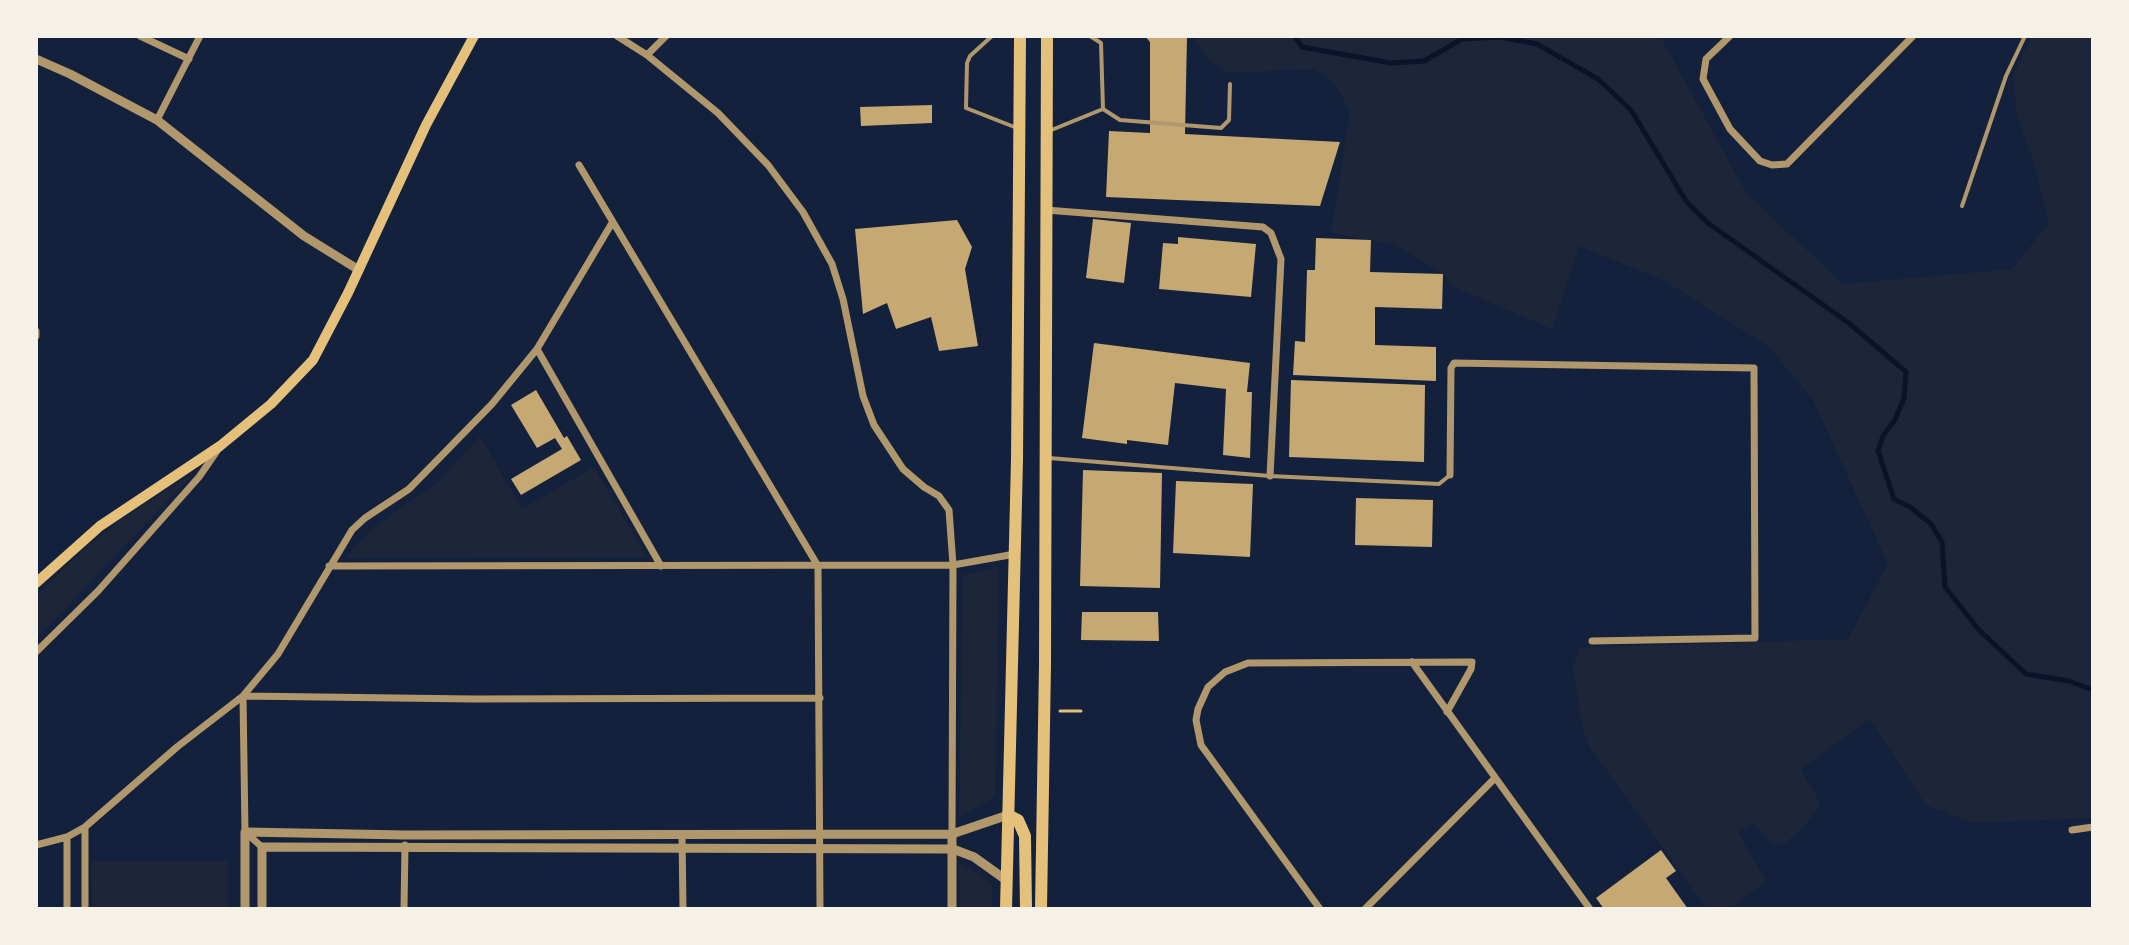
<!DOCTYPE html>
<html>
<head>
<meta charset="utf-8">
<style>
	body { margin:0 }
	#map { position:relative; width:2129px; height:945px; overflow:hidden; background:#14213d; font-family:Poppins,sans-serif }
	canvas { display:block }
	.frame { position:absolute; inset:0; border:38px solid #f6f1e7; pointer-events:none }
</style>
</head>
<body>
<div id="map">
<canvas width="2129" height="945"></canvas>
<div class="frame"></div>
</div>
<script>
const ctx = document.querySelector('canvas').getContext('2d');
ctx.lineJoin = 'round';
function fill(path, color) { ctx.fillStyle = color; ctx.fill(path, 'evenodd'); }
const toPath = rows => new Path2D(rows.map(r => 'M' + r).join(''));
function strokePath(path, color, width, dash) { ctx.strokeStyle = color; ctx.lineWidth = width; ctx.lineCap = dash ? 'butt' : 'round'; ctx.setLineDash(dash || []); ctx.stroke(path); }
const green = toPath([
	[1193,36,1660,36,1747,194,1843,284,2012,269,2049,223,2033,160,2017,116,2013,76,2032,36,2093,36,2093,818,1973,823,1926,805,1870,719,1801,769,1820,803,1805,826,1784,844,1771,843,1754,824,1738,832,1766,881,1730,909,1707,909,1590,747,1582,726,1573,666,1580,648,1848,639,1888,564,1812,398,1769,347,1665,281,1579,246,1552,329,1452,286,1443,274,1396,245,1331,233,1350,113,1341,94,1328,77,1312,69,1229,73,1207,59],
	[480,436,522,509,594,467,647,557,346,558,371,529,437,483],
	[193,474,43,632,36,638,36,597,45,586,90,544,126,516],
	[999,568,995,797,959,817,963,575],
	[91,861,228,861,228,909,92,909],
	[959,864,978,873,992,884,992,909,960,909]
]);
const stream = toPath([
	[1294,36,1302,47,1391,63,1424,61,1462,39,1500,37,1537,44,1598,79,1631,110,1686,201,1708,223,1850,324,1906,372,1904,398,1895,420,1883,436,1878,451,1894,499,1910,507,1931,524,1942,542,1945,587,1979,630,2026,674,2069,681,2093,690]
]);
const building = toPath([
	[1145,36,1187,37,1185,134,1340,142,1320,206,1106,197,1109,131,1150,133,1150,42],
	[932,105,932,123,861,126,860,107],
	[1093,219,1131,223,1124,283,1086,278],
	[957,220,972,247,965,269,978,346,939,351,931,317,896,329,887,303,863,314,855,229],
	[1178,237,1256,244,1251,297,1159,289,1163,243,1178,244],
	[1316,238,1371,240,1370,272,1443,274,1442,309,1375,307,1375,345,1436,347,1436,381,1293,375,1295,341,1305,342,1307,270,1315,270],
	[1094,343,1250,363,1247,392,1252,392,1250,458,1223,455,1226,389,1175,383,1168,445,1127,440,1127,444,1082,438],
	[1291,380,1425,385,1424,462,1289,457],
	[536,390,564,438,567,436,581,460,521,495,511,479,562,449,555,438,537,448,511,405],
	[1083,470,1162,473,1160,588,1080,586],
	[1176,481,1253,484,1250,557,1173,553],
	[1356,498,1433,500,1432,547,1355,545],
	[1082,612,1158,612,1159,641,1081,640],
	[1661,850,1676,871,1666,878,1688,909,1604,909,1596,898]
]);
const path = toPath([
	[1060,711,1081,711]
]);
const service = toPath([
	[992,36,970,56,967,63,966,108,1017,128],
	[1103,109,1120,120,1221,128,1229,120,1230,84],
	[1049,131,1103,109,1101,43,1090,36],
	[1962,206,2006,76,2025,36],
	[1049,458,1270,476,1439,484,1450,475]
]);
const minor = toPath([
	[140,36,189,59],
	[617,36,647,55,718,113,768,165,803,212,832,264,843,299,863,396,874,425,903,469,924,487,939,496,949,510,953,565,952,834],
	[1730,36,1706,59,1703,79,1730,129,1760,161,1772,165,1787,164,1913,36],
	[647,55,666,36],
	[157,120,200,36],
	[579,165,818,566,820,909],
	[1046,210,1263,227,1271,233,1281,259,1270,476],
	[36,331,36,336],
	[537,349,661,566],
	[1450,475,1451,368,1454,363,1754,368,1755,638,1592,641],
	[329,566,953,565,1015,554],
	[36,652,98,591,199,477,217,451],
	[1412,662,1590,909],
	[2072,830,2093,827],
	[682,835,683,909],
	[36,845,67,837,85,827,177,747,243,696,278,654,352,530,365,518,409,489,492,404,537,349,612,223],
	[262,847,245,832,243,696,473,699,820,698],
	[67,909,67,837],
	[85,909,85,827],
	[404,909,405,845],
	[1320,909,1201,745,1196,720,1198,709,1208,687,1225,672,1248,663,1472,662,1471,669,1447,712],
	[1365,909,1495,778]
]);
const tertiary = toPath([
	[36,59,70,74,157,120,304,236,359,270],
	[952,834,952,909],
	[245,909,245,832,405,835,952,834,1008,815],
	[262,909,262,847,953,849,974,857,1006,880]
]);
const secondary = toPath([
	[36,583,100,526,220,446,271,404,313,360,348,293,426,125,474,36]
]);
const primary = toPath([
	[1008,815,1018,820,1025,836,1026,909],
	[1006,909,1017,460,1020,36],
	[1041,909,1045,665,1047,36]
]);
fill(green, '#1d2539');
strokePath(stream, '#0b132b', 5);
fill(building, '#c6a872');
strokePath(path, '#e5c07b', 3);
strokePath(service, '#b1986c', 4);
strokePath(minor, '#b1986c', 7);
strokePath(tertiary, '#b1986c', 9);
strokePath(secondary, '#e5c07b', 10);
strokePath(primary, '#e5c07b', 12);
</script>
</body>
</html>
